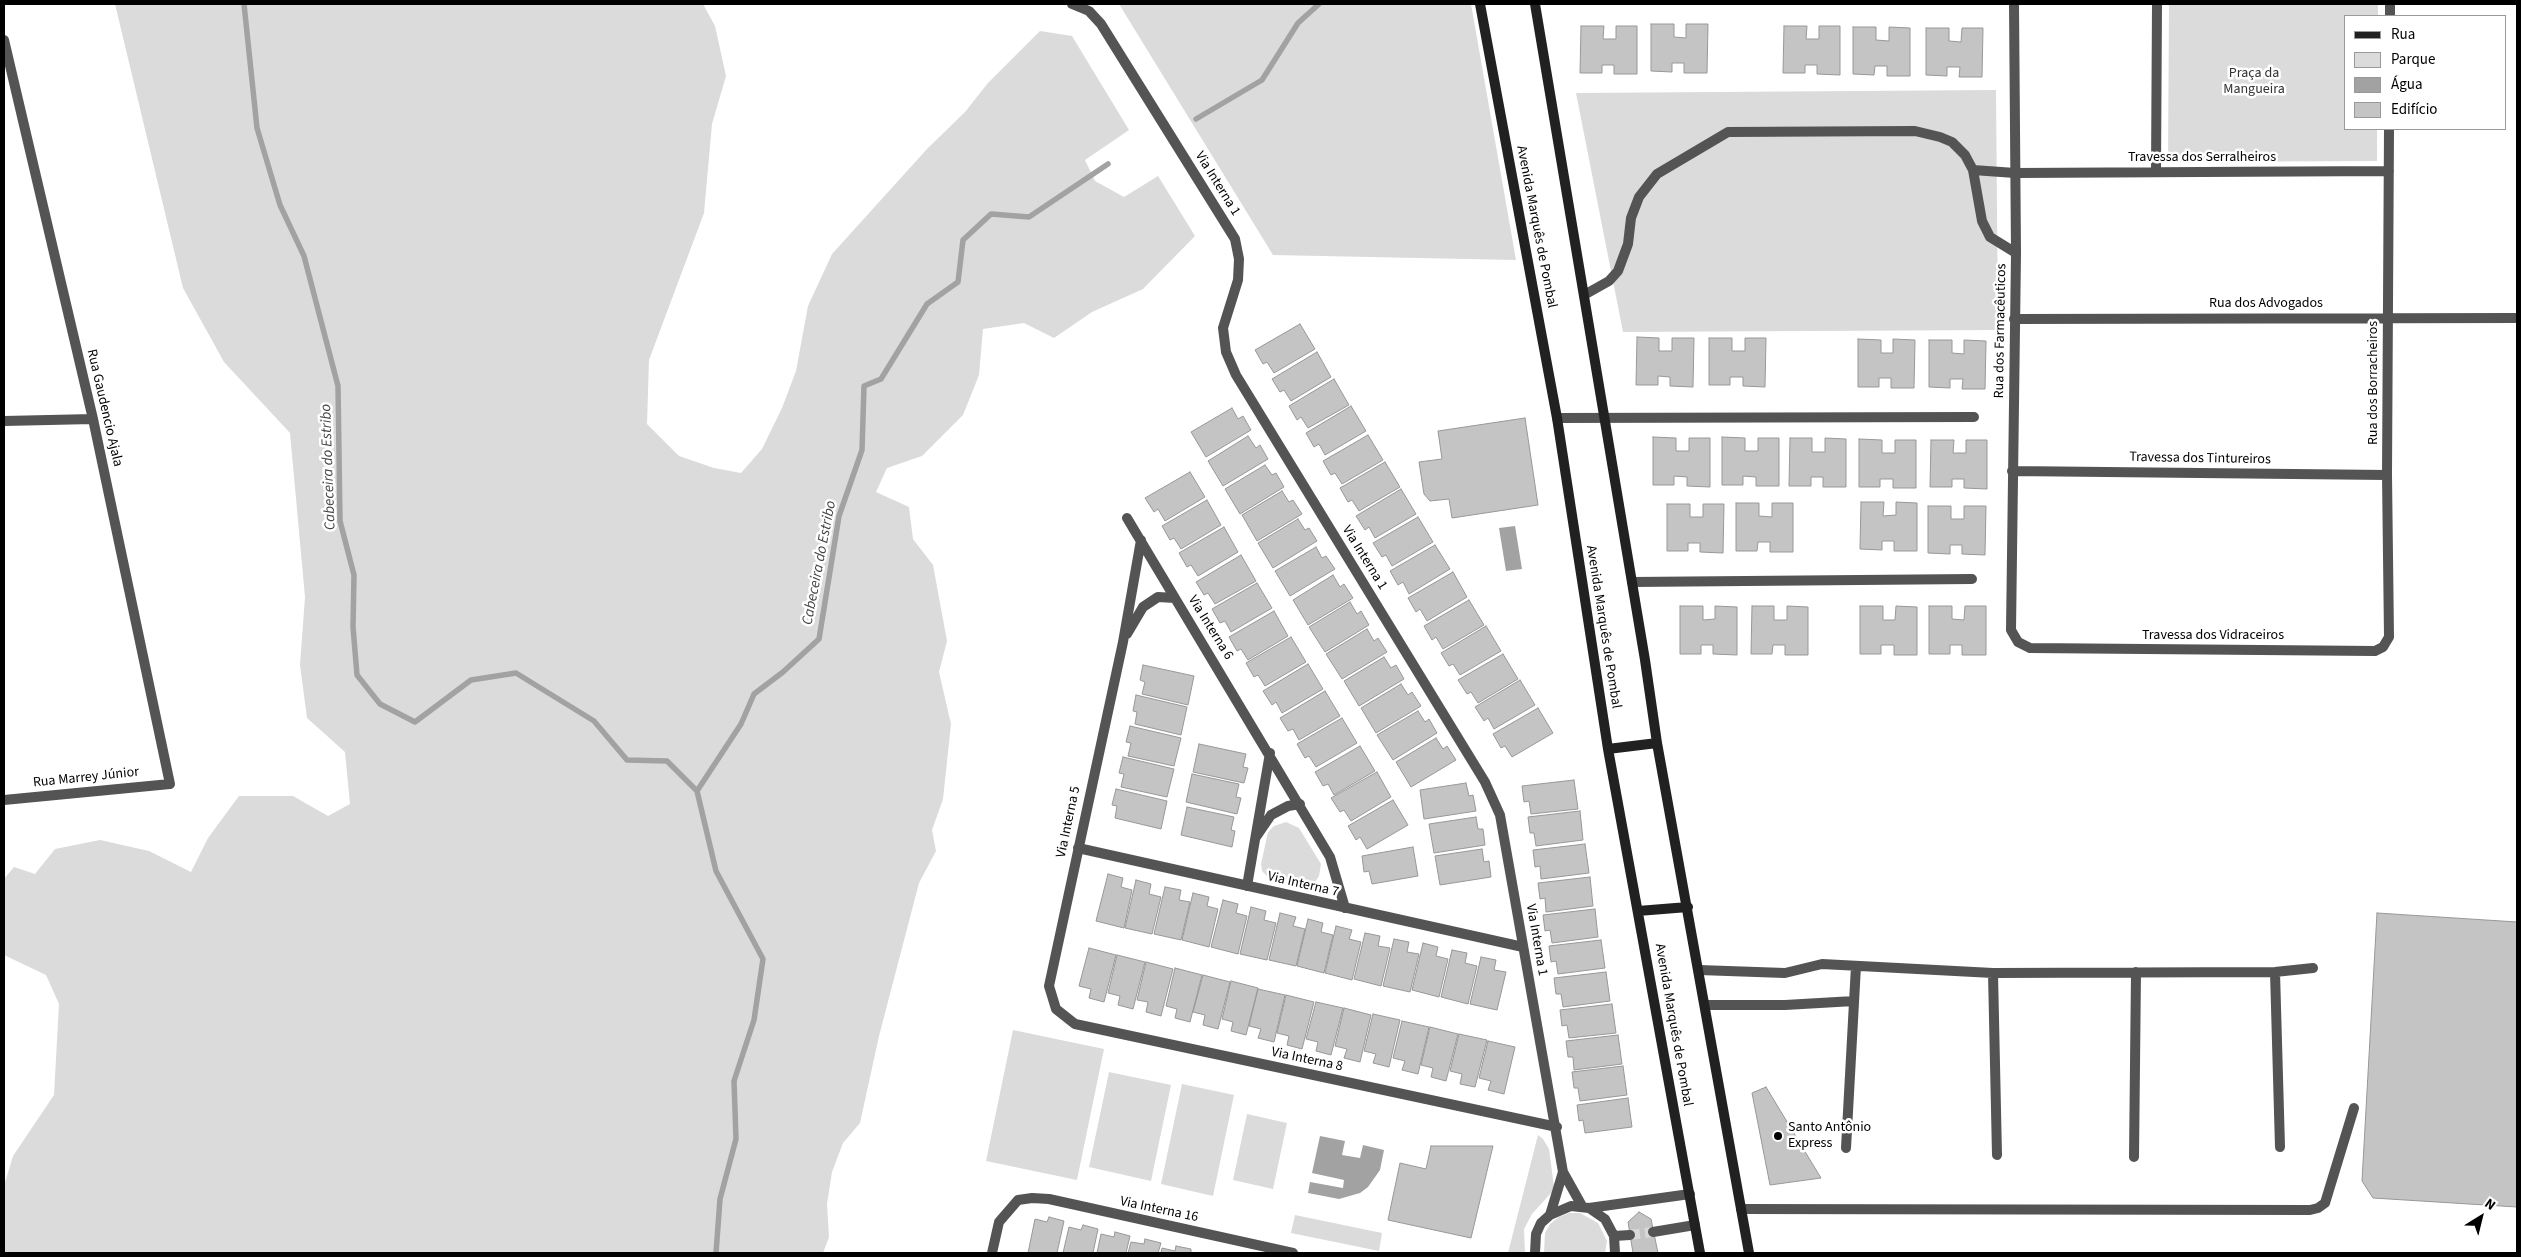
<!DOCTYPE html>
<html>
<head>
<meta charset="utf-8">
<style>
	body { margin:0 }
	#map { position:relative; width:2521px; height:1257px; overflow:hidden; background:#fff; font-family:"Source Sans 3",sans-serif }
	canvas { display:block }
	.frame { position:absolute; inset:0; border:5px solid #000; pointer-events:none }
	.legend { position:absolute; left:2344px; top:15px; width:162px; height:115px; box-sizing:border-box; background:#fff; border:1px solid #999; margin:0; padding:6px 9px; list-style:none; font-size:15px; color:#000 }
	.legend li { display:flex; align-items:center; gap:10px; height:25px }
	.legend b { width:25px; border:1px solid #999 }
	.north { position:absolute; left:2456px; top:1192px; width:50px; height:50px; -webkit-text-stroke:4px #fff; paint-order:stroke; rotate:36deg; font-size:14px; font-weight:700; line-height:20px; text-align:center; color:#000 }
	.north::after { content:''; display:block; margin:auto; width:18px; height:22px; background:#000; clip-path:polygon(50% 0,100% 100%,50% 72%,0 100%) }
</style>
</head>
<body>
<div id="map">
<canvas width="2521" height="1257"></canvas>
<div class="frame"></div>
<ul class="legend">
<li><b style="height:6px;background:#212121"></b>Rua</li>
<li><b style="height:14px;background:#dbdbdb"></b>Parque</li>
<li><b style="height:14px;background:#a2a2a2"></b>Água</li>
<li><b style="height:14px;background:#c4c4c4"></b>Edifício</li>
</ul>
<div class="north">N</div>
</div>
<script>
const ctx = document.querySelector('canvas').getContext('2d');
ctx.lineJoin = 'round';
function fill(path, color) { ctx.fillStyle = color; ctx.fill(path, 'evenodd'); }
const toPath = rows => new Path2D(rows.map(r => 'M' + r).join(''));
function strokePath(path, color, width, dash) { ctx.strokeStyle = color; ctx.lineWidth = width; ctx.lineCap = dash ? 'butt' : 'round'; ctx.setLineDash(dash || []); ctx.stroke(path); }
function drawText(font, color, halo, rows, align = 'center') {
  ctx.font = font + ' "Source Sans 3",sans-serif'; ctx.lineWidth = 5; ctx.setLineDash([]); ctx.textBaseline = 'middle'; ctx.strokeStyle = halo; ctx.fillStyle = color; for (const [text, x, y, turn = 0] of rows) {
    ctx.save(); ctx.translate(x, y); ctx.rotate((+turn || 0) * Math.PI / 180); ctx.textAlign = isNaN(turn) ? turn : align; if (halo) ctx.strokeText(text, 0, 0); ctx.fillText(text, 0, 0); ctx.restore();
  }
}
const green = toPath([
	[115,4,703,4,715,26,726,76,712,124,704,213,649,360,647,424,679,456,714,468,741,473,762,449,782,408,796,371,808,306,832,254,927,149,965,112,988,83,1040,31,1072,36,1129,130,1085,160,1095,181,1124,197,1158,176,1195,236,1143,289,1092,312,1054,338,1024,323,983,329,979,375,963,415,922,456,887,468,876,492,909,507,913,539,933,565,947,641,939,672,951,724,943,799,932,830,936,851,919,883,879,1036,860,1123,843,1143,832,1172,827,1204,829,1237,823,1253,4,1253,4,1186,13,1156,54,1095,59,1004,46,975,4,955,4,879,14,867,35,874,55,849,100,840,149,851,191,872,208,838,239,796,293,796,328,816,350,804,345,752,307,718,300,665,305,597,290,433,224,362,183,288],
	[1119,4,1471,4,1516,260,1273,255],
	[2169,4,2378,4,2378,16,2345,16,2345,129,2377,129,2377,161,2168,162],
	[1996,90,1998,330,1623,332,1576,93],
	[1286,822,1299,828,1321,864,1319,876,1315,882,1304,887,1271,880,1262,871,1261,864,1268,832,1274,826],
	[1013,1030,1104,1049,1077,1180,986,1161],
	[1109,1072,1171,1085,1151,1181,1089,1167],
	[1182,1084,1234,1095,1213,1196,1161,1184],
	[1247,1114,1287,1123,1273,1189,1233,1180],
	[1538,1135,1543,1139,1549,1149,1554,1187,1551,1193,1532,1214,1524,1229,1525,1253,1508,1253],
	[1569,1213,1580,1213,1598,1223,1607,1241,1605,1253,1544,1253,1545,1233,1550,1224,1559,1217],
	[1295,1215,1382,1233,1379,1251,1291,1233]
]);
const water = toPath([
	[1515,526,1522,569,1506,571,1499,528],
	[1320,1136,1345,1141,1342,1155,1360,1158,1363,1145,1384,1150,1380,1170,1368,1187,1360,1193,1339,1199,1308,1193,1310,1182,1343,1188,1344,1180,1312,1173]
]);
const stream = toPath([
	[244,4,257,128,280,205,304,256,338,386,340,521,354,575,353,627,357,675,380,704,415,722,471,680,516,673,594,721,627,760,667,761,697,791,716,871,763,959,754,1020,734,1081,736,1139,720,1199,716,1253],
	[1196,119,1262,80,1298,23,1319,4],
	[697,791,741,724,754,694,783,672,819,639,839,516,862,450,864,386,881,379,927,304,958,282,963,240,991,214,1029,217,1108,164]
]);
const building = toPath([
	[1651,24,1674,24,1674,37,1686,38,1686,24,1708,24,1707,73,1684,73,1684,63,1672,63,1672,72,1651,71,1651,24],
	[1581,26,1604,26,1603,39,1616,39,1616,26,1637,26,1637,74,1614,74,1614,65,1602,65,1602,73,1580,73,1581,26],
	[1784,26,1807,26,1806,39,1819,39,1819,26,1840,26,1840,75,1817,74,1817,65,1805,65,1805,73,1783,73,1784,26],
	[1853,27,1876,27,1876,40,1889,41,1889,27,1910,28,1910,76,1887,76,1887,66,1875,66,1874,75,1853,74,1853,27],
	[1926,28,1949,28,1949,41,1961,42,1962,28,1983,28,1982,77,1959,77,1960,67,1947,67,1947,76,1926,75,1926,28],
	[1300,324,1315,349,1274,373,1267,362,1263,364,1255,350,1300,324],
	[1637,337,1659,338,1659,351,1672,351,1672,338,1694,338,1693,387,1670,386,1670,377,1658,376,1658,385,1636,385,1637,337],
	[1709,338,1732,338,1732,351,1745,351,1745,338,1766,338,1765,387,1743,386,1743,377,1730,377,1730,385,1709,385,1709,338],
	[1858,339,1881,340,1881,353,1893,353,1893,339,1915,340,1914,388,1891,388,1891,378,1879,378,1879,387,1858,387,1858,339],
	[1929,340,1952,340,1952,353,1964,354,1964,340,1986,341,1985,389,1962,389,1963,379,1950,379,1950,388,1929,387,1929,340],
	[1317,352,1331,377,1291,401,1284,390,1280,392,1272,379,1317,352],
	[1334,379,1349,405,1308,428,1301,417,1297,420,1289,406,1334,379],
	[1351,406,1366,431,1325,455,1319,444,1314,447,1306,433,1351,406],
	[1232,408,1238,419,1243,416,1251,430,1206,457,1191,432,1232,408],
	[1525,418,1538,505,1452,518,1449,499,1430,501,1424,494,1419,462,1442,459,1438,431,1525,418],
	[1368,435,1383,460,1342,484,1335,473,1331,475,1323,461,1368,435],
	[1248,436,1256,448,1260,445,1268,459,1223,486,1208,461,1248,436],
	[1653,437,1676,438,1676,451,1689,451,1689,438,1710,438,1710,487,1687,486,1687,477,1674,476,1674,485,1653,485,1653,437],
	[1722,437,1745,438,1745,451,1758,451,1758,438,1779,438,1779,486,1756,486,1756,477,1743,476,1743,485,1722,485,1722,437],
	[1790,438,1812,438,1812,452,1825,452,1825,438,1846,439,1846,487,1823,487,1823,477,1811,477,1811,486,1789,486,1790,438],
	[1859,439,1882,440,1882,453,1895,453,1895,440,1916,440,1916,488,1893,488,1893,479,1880,479,1880,487,1859,487,1859,439],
	[1931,440,1954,440,1953,453,1966,453,1966,440,1987,440,1987,489,1964,488,1964,479,1952,479,1952,487,1930,487,1931,440],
	[1385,462,1400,487,1359,511,1352,500,1348,502,1340,488,1385,462],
	[1265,465,1272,475,1276,473,1284,487,1240,514,1225,489,1265,465],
	[1190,472,1205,497,1165,521,1158,509,1154,512,1145,498,1190,472],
	[1401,489,1416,514,1375,538,1369,527,1365,530,1356,516,1401,489],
	[1282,491,1289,502,1293,500,1302,514,1257,541,1242,515,1282,491],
	[1207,500,1221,525,1181,549,1174,538,1170,540,1162,526,1207,500],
	[1861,502,1884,502,1883,516,1896,515,1896,502,1917,503,1917,551,1894,551,1894,541,1882,541,1882,550,1860,549,1861,502],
	[1736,503,1759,503,1759,516,1772,517,1772,503,1793,503,1793,552,1770,552,1770,542,1758,542,1757,551,1736,551,1736,503],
	[1667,504,1690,504,1690,517,1703,517,1703,504,1724,504,1723,553,1700,552,1700,543,1688,543,1688,551,1667,551,1667,504],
	[1928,506,1951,506,1951,519,1964,519,1964,506,1986,506,1985,555,1962,554,1962,545,1950,545,1950,554,1928,553,1928,506],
	[1418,517,1433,542,1392,566,1386,555,1382,557,1373,543,1418,517],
	[1298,519,1305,530,1309,528,1317,541,1273,568,1258,543,1298,519],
	[1224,527,1238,552,1198,576,1191,565,1187,567,1179,553,1224,527],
	[1435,545,1450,569,1409,594,1403,582,1398,585,1390,571,1435,545],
	[1316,547,1322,558,1326,556,1335,569,1290,596,1275,571,1316,547],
	[1241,555,1256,581,1215,604,1208,593,1204,595,1196,582,1241,555],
	[1453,572,1467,597,1427,621,1420,609,1416,612,1408,598,1453,572],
	[1333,575,1340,587,1344,584,1353,598,1308,625,1293,600,1333,575],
	[1257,583,1272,608,1231,632,1225,621,1220,623,1212,609,1257,583],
	[1469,600,1484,625,1443,649,1436,637,1432,640,1424,626,1469,600],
	[1350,602,1357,614,1361,611,1369,625,1325,652,1309,627,1350,602],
	[1680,606,1703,606,1703,620,1715,619,1715,606,1737,607,1737,655,1713,654,1713,645,1701,645,1701,654,1680,654,1680,606],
	[1752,606,1774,606,1774,620,1787,620,1787,606,1808,607,1808,655,1785,655,1785,645,1773,645,1772,654,1751,654,1752,606],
	[1860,606,1883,606,1883,620,1895,620,1896,606,1917,607,1917,655,1894,655,1894,645,1881,645,1881,654,1860,654,1860,606],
	[1929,606,1952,606,1952,619,1964,620,1965,606,1986,606,1986,655,1962,655,1962,645,1950,645,1950,654,1929,654,1929,606],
	[1274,611,1288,636,1248,660,1241,649,1237,651,1229,637,1274,611],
	[1486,626,1501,651,1460,675,1453,664,1449,666,1441,653,1486,626],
	[1367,629,1374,641,1378,638,1387,652,1342,679,1326,654,1367,629],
	[1291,637,1306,662,1265,686,1258,675,1254,677,1246,663,1291,637],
	[1503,654,1518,679,1478,703,1471,692,1467,694,1458,680,1503,654],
	[1384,657,1391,668,1396,665,1404,679,1359,706,1344,681,1384,657],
	[1308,664,1323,689,1282,713,1276,702,1272,705,1263,691,1308,664],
	[1143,665,1194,676,1188,705,1142,694,1145,682,1140,680,1143,665],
	[1520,680,1535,705,1494,729,1488,718,1484,721,1475,707,1520,680],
	[1401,684,1408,695,1412,692,1421,706,1376,733,1361,708,1401,684],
	[1325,691,1340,716,1299,740,1293,729,1288,731,1280,718,1325,691],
	[1136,695,1187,707,1181,735,1135,724,1137,712,1133,711,1136,695],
	[1538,708,1553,733,1512,757,1505,746,1501,748,1493,734,1538,708],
	[1418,711,1425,722,1429,719,1437,733,1393,760,1377,735,1418,711],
	[1342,718,1357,743,1316,767,1309,756,1305,758,1297,744,1342,718],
	[1130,726,1181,738,1174,766,1128,756,1131,743,1126,742,1130,726],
	[1436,738,1443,749,1447,746,1456,760,1411,787,1396,762,1436,738],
	[1199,744,1246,754,1243,767,1248,768,1244,783,1193,772,1199,744],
	[1360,746,1375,771,1334,795,1328,784,1323,786,1315,772,1360,746],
	[1123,757,1174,769,1167,797,1121,787,1124,774,1119,773,1123,757],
	[1377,772,1391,797,1351,821,1344,810,1340,812,1331,798,1377,772],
	[1192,774,1239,784,1236,797,1241,798,1237,814,1186,802,1192,774],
	[1574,780,1578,809,1531,814,1529,801,1524,802,1522,786,1574,780],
	[1466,783,1469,796,1473,795,1476,811,1424,819,1420,790,1466,783],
	[1116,789,1167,801,1161,829,1115,818,1117,806,1112,805,1116,789],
	[1393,800,1408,825,1367,849,1360,837,1356,840,1348,826,1393,800],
	[1187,807,1234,817,1231,830,1235,831,1232,847,1181,835,1187,807],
	[1580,811,1583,840,1536,846,1534,833,1530,833,1528,817,1580,811],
	[1476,817,1478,829,1483,829,1485,845,1434,853,1429,824,1476,817],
	[1585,844,1589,873,1541,879,1540,866,1535,867,1533,850,1585,844],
	[1413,847,1418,876,1372,884,1369,871,1364,872,1362,856,1413,847],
	[1482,849,1484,862,1489,861,1491,877,1440,885,1435,856,1482,849],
	[1108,874,1123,878,1121,887,1132,890,1124,928,1096,921,1108,874],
	[1590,877,1593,906,1546,912,1545,898,1540,899,1538,883,1590,877],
	[1136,880,1151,884,1149,894,1161,897,1152,934,1125,928,1136,880],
	[1165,887,1181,890,1179,900,1190,902,1181,940,1154,934,1165,887],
	[1193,893,1209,897,1207,906,1218,909,1209,947,1182,940,1193,893],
	[1223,900,1238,904,1236,913,1247,916,1238,954,1211,947,1223,900],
	[1251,907,1266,911,1264,920,1276,923,1267,960,1240,954,1251,907],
	[1595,909,1598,937,1552,943,1550,930,1545,931,1543,915,1595,909],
	[1280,913,1296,917,1293,926,1305,929,1296,966,1269,960,1280,913],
	[2377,913,2517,922,2517,1207,2373,1198,2362,1181,2377,913],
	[1308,919,1323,923,1321,932,1333,935,1324,973,1297,966,1308,919],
	[1336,926,1352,930,1349,939,1361,942,1352,980,1325,973,1336,926],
	[1365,933,1380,936,1378,946,1390,948,1381,986,1354,979,1365,933],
	[1394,939,1409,942,1407,952,1419,954,1410,992,1383,986,1394,939],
	[1601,940,1605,968,1558,974,1556,961,1551,962,1549,946,1601,940],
	[1423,943,1438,947,1436,956,1448,959,1439,997,1412,990,1423,943],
	[1089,948,1116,955,1104,1002,1089,998,1091,989,1079,986,1089,948],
	[1452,950,1467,953,1465,963,1477,966,1468,1004,1441,997,1452,950],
	[1117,955,1145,962,1133,1009,1118,1005,1120,996,1108,993,1117,955],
	[1481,957,1496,960,1494,970,1506,972,1497,1010,1470,1004,1481,957],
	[1146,962,1173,969,1161,1016,1146,1012,1148,1002,1137,1000,1146,962],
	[1175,968,1202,975,1190,1022,1175,1018,1177,1009,1166,1006,1175,968],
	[1606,972,1610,1001,1563,1007,1561,994,1556,994,1554,978,1606,972],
	[1203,975,1230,982,1218,1029,1203,1025,1205,1015,1193,1012,1203,975],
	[1231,981,1258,988,1246,1035,1231,1031,1233,1022,1222,1019,1231,981],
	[1258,989,1285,995,1274,1042,1258,1038,1261,1029,1249,1026,1258,989],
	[1286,995,1314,1002,1302,1049,1287,1045,1289,1036,1277,1033,1286,995],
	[1316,1002,1343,1008,1331,1055,1316,1051,1318,1042,1306,1039,1316,1002],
	[1612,1004,1616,1033,1569,1038,1567,1025,1562,1026,1560,1010,1612,1004],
	[1344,1008,1371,1015,1360,1062,1344,1058,1347,1049,1335,1046,1344,1008],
	[1373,1014,1400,1020,1389,1067,1373,1063,1376,1054,1364,1051,1373,1014],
	[1402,1021,1429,1027,1418,1074,1402,1070,1405,1061,1393,1058,1402,1021],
	[1430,1027,1458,1034,1446,1081,1431,1077,1433,1068,1421,1065,1430,1027],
	[1459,1034,1487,1040,1475,1087,1460,1084,1462,1074,1450,1071,1459,1034],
	[1618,1035,1622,1064,1574,1070,1573,1057,1568,1057,1566,1041,1618,1035],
	[1488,1041,1515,1047,1504,1094,1488,1090,1491,1081,1479,1078,1488,1041],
	[1623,1066,1627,1095,1580,1101,1578,1088,1574,1088,1572,1072,1623,1066],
	[1766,1087,1821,1178,1770,1185,1752,1093,1766,1087],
	[1628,1098,1632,1127,1585,1133,1583,1120,1579,1121,1577,1105,1628,1098],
	[1431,1146,1493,1146,1471,1238,1388,1220,1400,1163,1426,1169,1431,1146],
	[1639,1212,1651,1219,1658,1253,1633,1253,1628,1222,1639,1212],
	[1049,1217,1064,1221,1057,1253,1028,1253,1035,1219,1047,1222,1049,1217],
	[1083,1225,1098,1229,1093,1253,1063,1253,1069,1227,1081,1230,1083,1225],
	[1115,1232,1130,1236,1126,1253,1097,1253,1101,1234,1114,1237,1115,1232],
	[1145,1239,1161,1243,1158,1253,1128,1253,1131,1242,1144,1244,1145,1239],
	[1176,1246,1191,1249,1191,1253,1161,1253,1162,1248,1175,1251,1176,1246]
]);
const minorTunnel = toPath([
	[1630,1235,1653,1232]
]);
const service = toPath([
	[1973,170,2015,173],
	[1584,295,1609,281,1618,271,1628,244,1631,218,1639,197,1657,174,1728,132,1915,131,1940,137,1952,142,1965,155,1973,170,1982,221,1990,237,2016,253]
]);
const minor = toPath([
	[1072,4,1089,11,1101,24,1235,239,1239,259,1238,280,1223,328,1226,352,1236,375,1485,782,1500,815,1563,1172,1582,1206],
	[2014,4,2016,253,2011,630,2018,642,2030,648,2375,651,2383,647,2389,637,2387,475,2389,129],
	[2390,16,2390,4],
	[4,40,93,419,170,784,4,800],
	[2156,172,2157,4],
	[2015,173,2389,171],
	[2014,319,2517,318],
	[1557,418,1974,417],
	[4,421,93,419],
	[2012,471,2387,475],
	[1127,518,1330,857,1345,908],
	[1141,540,1123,642,1049,986,1056,1009,1075,1024,1557,1127],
	[1632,582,1972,579],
	[1127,634,1143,607,1158,597,1175,598],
	[1256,837,1271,815,1288,806,1300,804],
	[1078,848,1523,947],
	[1247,886,1270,753],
	[1699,970,1785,973,1822,964,1993,973,2275,972,2313,968],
	[2275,972,2280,1147],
	[1993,973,1997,1155],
	[1705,1005,1785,1005,1854,1001],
	[1846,1148,1856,966],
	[2134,1157,2136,972],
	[1589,1208,1690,1194],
	[1741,1209,2310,1210,2318,1208,2325,1203,2354,1108],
	[1550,1215,1563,1172],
	[1653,1232,1695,1225],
	[1614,1236,1630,1235],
	[992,1253,999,1222,1018,1200,1032,1198,1049,1199,1293,1253],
	[1535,1253,1536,1234,1541,1223,1550,1215,1571,1206,1589,1208,1605,1219,1614,1236,1615,1253]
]);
const secondary = toPath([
	[1480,4,1557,418,1608,749,1700,1253],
	[1535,4,1645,660,1657,743,1749,1253],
	[1608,749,1657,743],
	[1638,911,1688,907]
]);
const markers = [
	[1778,1136,5,"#000"]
];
const parkNames = [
	["Praça da",2254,74],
	["Mangueira",2254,90]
];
const streetNames = [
	["Travessa dos Serralheiros",2202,158],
	["Via Interna 1",1217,184,58],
	["Avenida Marquês de Pombal",1536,227,79],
	["Rua dos Advogados",2266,304],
	["Rua dos Farmacêuticos",2001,331,-89],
	["Rua dos Borracheiros",2374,383,-90],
	["Rua Gaudencio Ajala",104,408,77],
	["Travessa dos Tintureiros",2200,459,1],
	["Via Interna 1",1364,558,58],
	["Avenida Marquês de Pombal",1603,627,81],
	["Via Interna 6",1210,628,58],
	["Travessa dos Vidraceiros",2213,636],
	["Rua Marrey Júnior",86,778,-6],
	["Via Interna 5",1069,822,-78],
	["Via Interna 7",1303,885,13],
	["Via Interna 1",1536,940,80],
	["Avenida Marquês de Pombal",1673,1025,80],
	["Via Interna 8",1307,1060,12],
	["Via Interna 16",1159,1210,12]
];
const poiNames = [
	["Santo Antônio",1788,1128],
	["Express",1788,1144]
];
const waterNames = [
	["Cabeceira do Estribo",329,467,-92],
	["Cabeceira do Estribo",820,563,-79]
];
fill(green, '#dbdbdb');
fill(water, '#a2a2a2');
strokePath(stream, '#a2a2a2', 5.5);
fill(building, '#c4c4c4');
strokePath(building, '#989898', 1);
strokePath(minorTunnel, '#d9d9d9', 10, [10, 5]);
strokePath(service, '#545454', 10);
strokePath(minor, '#545454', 10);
strokePath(secondary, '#212121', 10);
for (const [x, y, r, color] of markers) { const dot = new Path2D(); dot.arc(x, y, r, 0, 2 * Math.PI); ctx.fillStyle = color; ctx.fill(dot); strokePath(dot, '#fff', 2); }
drawText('14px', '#323232', '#fff', parkNames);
drawText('14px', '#000', '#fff', streetNames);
drawText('14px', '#000', '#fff', poiNames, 'left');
drawText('italic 15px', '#434343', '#fff', waterNames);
</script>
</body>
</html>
